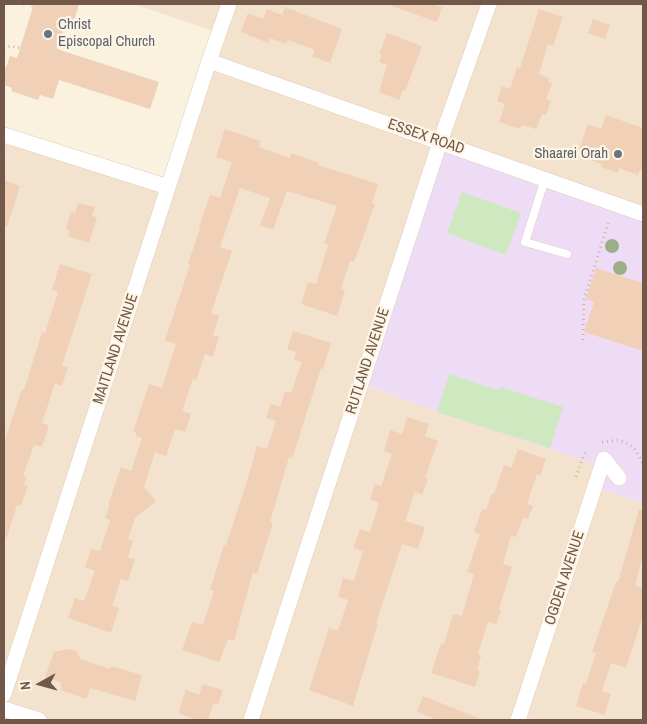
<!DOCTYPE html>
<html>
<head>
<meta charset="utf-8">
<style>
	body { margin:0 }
	#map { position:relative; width:647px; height:724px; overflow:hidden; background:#fbf1df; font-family:"Archivo Narrow",sans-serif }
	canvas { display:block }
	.frame { position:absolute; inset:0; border:5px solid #715848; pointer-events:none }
	.north { position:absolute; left:15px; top:659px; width:50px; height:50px; -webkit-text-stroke:4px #fff5e5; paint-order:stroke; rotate:263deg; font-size:14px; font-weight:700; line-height:20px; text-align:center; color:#715848 }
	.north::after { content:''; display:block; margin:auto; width:18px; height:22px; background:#715848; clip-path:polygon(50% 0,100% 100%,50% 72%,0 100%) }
</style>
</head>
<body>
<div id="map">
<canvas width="647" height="724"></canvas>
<div class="frame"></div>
<div class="north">N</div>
</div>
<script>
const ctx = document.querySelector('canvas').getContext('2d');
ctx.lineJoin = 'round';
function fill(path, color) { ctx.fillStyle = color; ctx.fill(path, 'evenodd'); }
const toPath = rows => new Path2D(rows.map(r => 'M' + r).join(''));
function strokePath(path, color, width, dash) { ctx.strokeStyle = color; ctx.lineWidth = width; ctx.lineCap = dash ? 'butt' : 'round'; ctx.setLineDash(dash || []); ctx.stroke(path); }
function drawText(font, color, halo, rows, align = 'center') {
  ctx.font = font + ' "Archivo Narrow",sans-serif'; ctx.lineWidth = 4.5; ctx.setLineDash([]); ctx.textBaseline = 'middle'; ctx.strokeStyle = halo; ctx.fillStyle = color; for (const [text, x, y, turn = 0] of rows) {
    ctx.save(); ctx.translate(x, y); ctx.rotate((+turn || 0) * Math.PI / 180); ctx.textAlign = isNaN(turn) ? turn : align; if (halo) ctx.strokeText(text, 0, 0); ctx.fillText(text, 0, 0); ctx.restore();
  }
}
const residential = toPath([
	[134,4,643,4,643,214,361,384,602,466,595,487,643,503,639,522,643,524,643,720,4,720,4,135,168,187,219,33]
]);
const education = toPath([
	[440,142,643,214,643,503,595,487,601,466,437,412,361,383]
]);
const green = toPath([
	[462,192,521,213,506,255,447,233],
	[449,374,497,390,501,387,563,407,550,448,437,412]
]);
const building = toPath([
	[32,4,79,4,74,21,67,18,57,49,159,82,150,109,59,80,53,99,40,95,38,100,11,91,12,88,4,85,4,67,6,68,10,56,17,58,33,7,31,7],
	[392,4,432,4,442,7,437,22,392,6],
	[285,7,342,29,330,63,312,56,315,50,288,40,286,44,270,38,268,43,241,32,248,13,263,19,267,9,282,15],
	[539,9,563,17,553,46,548,44,539,74,549,78,548,81,552,83,546,99,551,101,546,115,542,114,536,129,522,125,520,129,499,122,505,104,497,101,502,86,510,89,517,67,520,68],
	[593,19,610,25,605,39,588,33],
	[387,33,422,46,405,91,403,90,399,100,379,92,387,65,379,62,382,55,379,54],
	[606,115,643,128,643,171,640,170,638,175,619,168,618,173,601,167,602,164,586,158,587,153,579,150,588,124,601,129],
	[225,129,260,141,259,147,290,158,291,153,319,163,318,165,378,184,372,203,375,204,354,262,350,261,341,289,345,291,337,316,301,304,308,282,316,284,328,245,324,244,337,206,287,191,273,230,260,225,270,198,240,188,220,247,232,251,211,313,219,316,213,335,219,337,213,357,205,354,196,380,193,379,182,411,191,414,185,432,175,429,166,456,155,452,144,487,156,501,135,518,128,539,133,541,128,557,135,559,128,581,121,579,112,606,119,608,111,633,68,618,75,598,84,601,95,571,85,567,91,549,100,551,110,520,105,518,110,505,108,505,121,467,131,471,142,438,136,436,136,433,133,432,149,384,162,388,176,344,165,340,190,265,188,264,200,228,199,227,210,195,220,198,232,162,216,157],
	[4,180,20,186,7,227,4,227],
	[78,203,95,207,92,216,97,218,89,243,68,236,70,230,66,229,71,212,75,213],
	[60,264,92,274,62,365,68,367,62,386,55,383,42,423,49,425,42,447,34,445,23,476,27,477,24,485,28,486,21,506,17,505,7,537,4,537,4,443,22,389,24,390,42,332,45,333,58,292,52,290],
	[596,268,643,283,643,351,584,332,594,302,586,299],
	[293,331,331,343,323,369,321,368,292,459,289,457,270,522,273,523,257,574,253,572,234,641,228,639,219,662,182,650,192,622,203,625,214,591,210,590,224,545,226,545,249,475,257,446,267,449,276,421,266,418,271,404,280,407,285,391,291,393,302,362,294,360,296,352,287,349],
	[407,417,429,424,425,436,438,441,425,478,428,479,422,495,415,492,405,521,425,527,418,549,402,544,376,623,378,623,353,706,309,690,329,628,338,631,348,600,338,597,343,578,354,581,363,551,353,548,360,529,370,532,379,503,370,499,375,484,381,486,392,454,384,451,390,430,402,434],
	[518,449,546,459,540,476,537,474,527,504,533,506,528,519,523,518,516,537,511,536,503,564,512,567,499,609,501,610,496,624,488,622,478,654,481,656,477,670,480,671,475,687,431,673,441,643,444,644,453,614,462,616,474,574,467,572,480,534,474,532,482,509,486,510,492,493,494,494,504,465,511,468],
	[639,509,643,510,643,555,635,585,643,588,643,616,626,668,611,663,602,691,611,694,604,715,576,706,583,683,586,684,596,653,592,652,616,582,618,582],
	[68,649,77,651,80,659,110,669,111,666,142,675,135,701,90,688,86,699,61,690,62,687,60,686,61,682,45,677,54,652],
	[203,684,223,690,218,704,214,703,208,720,197,720,178,713,186,690,199,695],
	[423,696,481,719,481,720,437,720,417,712]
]);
const path = toPath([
	[23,4,26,4],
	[4,49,10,46,20,48],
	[583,340,584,300,609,220],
	[602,442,619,440,628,444,634,448,643,463],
	[576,477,584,455,588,450]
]);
const service = toPath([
	[545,179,525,242,567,254]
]);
const minor = toPath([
	[209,61,643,214],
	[4,135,168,187],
	[4,694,209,61,229,4],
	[4,709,39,720],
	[251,720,440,142,489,4],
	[518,720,604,459,619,478]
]);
const trees = [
	[612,246],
	[620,268]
];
const markers = [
	[48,34,5,"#6b7280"],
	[618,154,5,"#6b7280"]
];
const worshipNames = [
	["Christ",58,25],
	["Episcopal Church",58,42],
	["Shaarei Orah",608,154,"right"]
];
const streetNames = [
	["ESSEX ROAD",426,137,19],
	["MAITLAND AVENUE",116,349,-72],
	["RUTLAND AVENUE",368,361,-72],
	["OGDEN AVENUE",565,578,-72]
];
fill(residential, '#f3e3ce');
fill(education, '#eedcf7');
fill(green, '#cee8bf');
fill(building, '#f0d0b7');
strokePath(service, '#dfcdbc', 9);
strokePath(minor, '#dfcdbc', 16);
strokePath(path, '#d4b39b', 3, [1, 4]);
strokePath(service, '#fff', 8);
strokePath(minor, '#fff', 15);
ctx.fillStyle = '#9cae88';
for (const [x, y] of trees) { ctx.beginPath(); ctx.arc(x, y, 7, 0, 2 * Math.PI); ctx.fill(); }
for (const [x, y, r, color] of markers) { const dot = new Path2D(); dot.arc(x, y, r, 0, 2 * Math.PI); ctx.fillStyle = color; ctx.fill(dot); strokePath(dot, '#fff5e5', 2); }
drawText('15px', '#5b616d', '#fff5e5', worshipNames, 'left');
drawText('15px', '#715848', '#fff5e5', streetNames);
</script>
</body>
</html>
